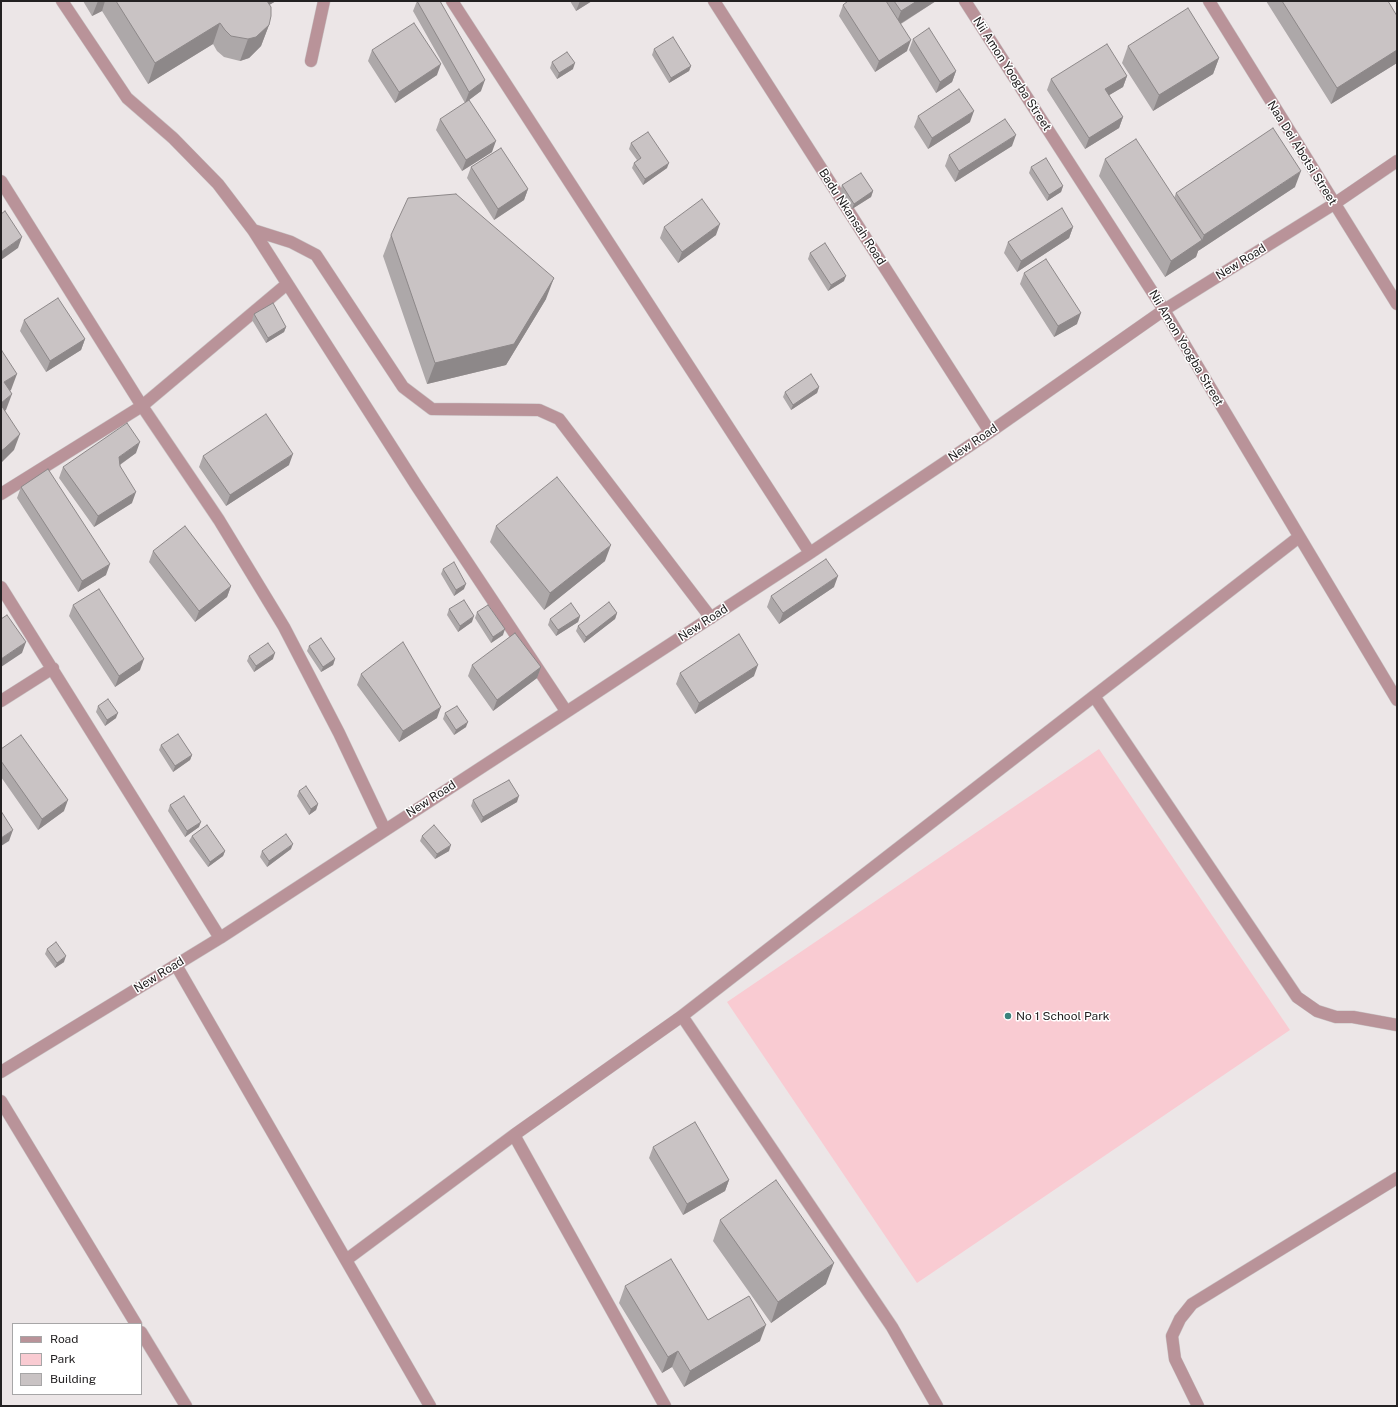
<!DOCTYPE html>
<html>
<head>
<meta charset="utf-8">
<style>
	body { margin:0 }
	#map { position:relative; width:1398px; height:1407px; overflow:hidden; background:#ece6e7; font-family:"Public Sans",sans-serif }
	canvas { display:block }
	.frame { position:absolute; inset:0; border:2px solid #232122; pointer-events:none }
	.legend { position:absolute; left:12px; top:1323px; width:130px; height:72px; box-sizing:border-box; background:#fff; border:1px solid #a7a6a7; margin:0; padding:5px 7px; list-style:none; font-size:12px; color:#232122 }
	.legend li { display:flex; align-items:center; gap:8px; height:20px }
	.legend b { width:20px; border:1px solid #a7a6a7 }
</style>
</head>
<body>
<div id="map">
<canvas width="1398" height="1407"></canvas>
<div class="frame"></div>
<ul class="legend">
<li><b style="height:5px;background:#b99399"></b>Road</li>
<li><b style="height:11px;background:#f9cbd2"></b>Park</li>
<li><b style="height:11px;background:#c9c3c4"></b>Building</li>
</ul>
</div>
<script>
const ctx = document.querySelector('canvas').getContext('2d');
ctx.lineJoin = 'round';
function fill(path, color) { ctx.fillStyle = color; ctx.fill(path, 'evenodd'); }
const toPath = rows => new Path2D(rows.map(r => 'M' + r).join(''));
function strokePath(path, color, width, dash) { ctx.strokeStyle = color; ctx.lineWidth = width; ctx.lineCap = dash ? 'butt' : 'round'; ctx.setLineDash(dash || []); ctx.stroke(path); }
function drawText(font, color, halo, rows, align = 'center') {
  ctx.font = font + ' "Public Sans",sans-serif'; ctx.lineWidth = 3; ctx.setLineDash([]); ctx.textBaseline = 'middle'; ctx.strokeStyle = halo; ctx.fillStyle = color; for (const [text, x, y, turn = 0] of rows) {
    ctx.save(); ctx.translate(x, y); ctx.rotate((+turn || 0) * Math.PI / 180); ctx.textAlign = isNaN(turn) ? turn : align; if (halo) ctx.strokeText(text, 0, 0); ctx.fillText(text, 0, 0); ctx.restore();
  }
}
const green = toPath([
	[1099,749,1290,1030,917,1283,727,1002]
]);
const minor = toPath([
	[62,1,127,98,173,138,218,184,253,230,416,485,566,711],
	[452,1,810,553],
	[714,1,990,432],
	[965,1,1164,310,1397,700],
	[1209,1,1397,304],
	[311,61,324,1],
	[1,181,142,406,219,520,284,627,339,733,385,830],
	[253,230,291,242,316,255,403,387,432,409,539,410,559,419,711,618],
	[1,494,142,406,287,284],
	[1,587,220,938],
	[1094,696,1297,997,1317,1011,1336,1017,1353,1017,1397,1025],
	[1,701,53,668],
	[176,965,430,1406],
	[682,1016,892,1327,937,1406],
	[1,1072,220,938,810,553,990,432,1164,310,1334,204,1397,161],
	[1,1101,136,1324],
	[514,1135,665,1406],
	[346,1260,514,1135,682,1016,1299,537],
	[141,1332,186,1406],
	[1198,1406,1175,1359,1172,1336,1180,1319,1192,1304,1397,1178]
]);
const wall = toPath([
	[83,1,276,1,269,5,269,25,261,46,249,58,240,61,224,57,217,51,213,44,148,84,102,11,92,16],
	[417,1,440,1,481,91,465,103,413,11],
	[570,1,592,1,576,11],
	[848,1,936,1,901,24,907,51,875,72,839,16,843,5],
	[1266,1,1388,1,1397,16,1397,63,1331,104],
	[913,39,956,71,952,82,936,93,909,50],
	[1128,46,1219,58,1213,74,1153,111,1122,63],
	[654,49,691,66,689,71,669,83,652,55],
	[372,50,437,75,395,103,368,61],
	[552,62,573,69,557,79,550,68],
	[1127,76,1123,87,1109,95,1123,117,1119,128,1085,149,1047,90,1051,79],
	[918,116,970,122,928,149,914,127],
	[440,119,492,152,462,171,436,130],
	[631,143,667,168,643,185,632,168,634,163,637,160,629,149],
	[1012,146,955,182,945,166,949,155],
	[1105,159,1174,198,1176,193,1295,187,1198,251,1196,257,1165,277,1099,176],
	[471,167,528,189,524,200,494,220,467,178],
	[1031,167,1063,186,1061,192,1047,201,1029,173],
	[842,185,873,191,871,197,852,209,840,191],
	[664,227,716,235,678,263,660,238],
	[1073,227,1069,238,1017,272,1004,253,1008,242],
	[391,235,546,299,506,365,427,384,383,256],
	[810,253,844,281,828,291,808,259],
	[1024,273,1077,324,1054,337,1020,284],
	[254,314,286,327,284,332,266,343,252,320],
	[24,320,85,339,81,350,46,372,20,331],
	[819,387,817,393,791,410,783,397,785,392],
	[136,453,120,465,132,503,94,527,59,478,63,467],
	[203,456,289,465,226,506,199,467],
	[21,487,106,575,78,592,17,498],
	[496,526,605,561,544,610,490,542],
	[153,551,231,586,227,597,195,622,149,562],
	[443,569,464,589,454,596,441,574],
	[834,587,779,624,767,607,771,596],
	[73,605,140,670,115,687,69,616],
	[449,609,472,622,458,632,447,615],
	[477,612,503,635,491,643,475,618],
	[617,613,615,619,584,643,576,631,578,626],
	[580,616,578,622,556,636,548,625,550,619],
	[309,646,335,659,333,665,321,672,307,651],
	[249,656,273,659,254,672,247,661],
	[472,665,541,667,537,678,493,711,468,676],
	[680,673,754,676,695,714,676,684],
	[361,674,437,718,399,742,357,685],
	[98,706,116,718,105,726,96,712],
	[445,713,466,727,454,735,443,719],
	[161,745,192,755,190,760,173,772,159,750],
	[1,749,64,811,38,830,1,777],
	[299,791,318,804,316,810,309,815,297,796],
	[473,800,517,802,481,823,471,806],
	[170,805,199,827,185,837,168,811],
	[192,836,225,851,223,856,208,867,189,841],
	[422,836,449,851,435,859,420,841],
	[291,849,267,867,260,857,262,851],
	[47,949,64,962,55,968,45,954],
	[653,1147,729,1180,725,1191,683,1215,649,1158],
	[720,1220,826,1284,771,1323,713,1241],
	[625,1286,708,1320,760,1341,684,1387,672,1367,662,1373,619,1303]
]);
const shadedWall = toPath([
	[98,1,105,1,102,11,92,16],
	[259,1,276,1,254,14],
	[580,1,592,1,576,11],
	[917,1,936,1,895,27,901,11],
	[220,23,213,44,148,84,155,63],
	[269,25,261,46,249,58,240,61,248,39],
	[911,40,907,51,875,72,879,61],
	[1397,50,1397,63,1331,104,1337,88],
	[1219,58,1213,74,1153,111,1159,95],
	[575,63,573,69,557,79,559,73],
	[441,64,437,75,395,103,399,92],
	[691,66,689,71,669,83,671,78],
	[956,71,952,82,936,93,940,82],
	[1127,76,1123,87,1101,100,1105,89],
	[485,80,481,91,465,103,469,92],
	[974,111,970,122,928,149,932,138],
	[1123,117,1119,128,1085,149,1089,138],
	[1016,135,1012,146,955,182,959,171],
	[496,141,492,152,462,171,466,160],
	[669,163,667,168,643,185,645,179],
	[1301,171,1295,187,1198,251,1204,235],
	[1063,186,1061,192,1047,201,1049,195],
	[528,189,524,200,494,220,498,209],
	[873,191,871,197,852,209,854,204],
	[720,224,716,235,678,263,682,252],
	[1073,227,1069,238,1017,272,1021,261],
	[22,237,18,248,1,260,1,252],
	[1202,240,1196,257,1165,277,1171,261],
	[846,276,844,281,828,291,831,285],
	[554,278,546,299,506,365,427,384,435,363],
	[1081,313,1077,324,1054,337,1058,326],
	[286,327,284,332,266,343,268,338],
	[85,339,81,350,46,372,50,361],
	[17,374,11,390,1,397,4,382],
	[819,387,817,393,791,410,793,405],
	[12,394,6,410,1,414,1,403],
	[20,434,14,450,1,463,1,451],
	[140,442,136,453,115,468,119,457],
	[293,454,289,465,226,506,230,495],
	[136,492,132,503,94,527,98,516],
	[611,545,605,561,544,610,550,593],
	[110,564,106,575,78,592,82,581],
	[838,576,834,587,779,624,783,613],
	[466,584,464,589,454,596,456,590],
	[231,586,227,597,195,622,199,611],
	[617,613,615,619,584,643,586,637],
	[474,616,472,622,458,632,460,626],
	[580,616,578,622,556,636,558,630],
	[505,629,503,635,491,643,493,637],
	[26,642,22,653,1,667,1,659],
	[275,653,273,659,254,672,256,666],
	[144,659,140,670,115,687,119,676],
	[335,659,333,665,321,672,323,667],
	[758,665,754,676,695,714,699,703],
	[541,667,537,678,493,711,497,700],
	[441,707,437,718,399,742,403,731],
	[118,713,116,718,105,726,107,720],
	[468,722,466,727,454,735,456,730],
	[192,755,190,760,173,772,175,766],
	[519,796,517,802,481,823,483,817],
	[68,800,64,811,38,830,42,819],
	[318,804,316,810,309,815,311,809],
	[201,822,199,827,185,837,187,831],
	[13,830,9,841,1,846,1,838],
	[293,844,291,849,267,867,269,861],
	[451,845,449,851,435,859,437,854],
	[225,851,223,856,208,867,210,862],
	[66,956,64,962,55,968,57,963],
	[729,1180,725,1191,683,1215,687,1204],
	[834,1263,826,1284,771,1323,778,1302],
	[766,1325,760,1341,684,1387,690,1371],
	[678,1351,672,1367,662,1373,668,1357]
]);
const building = toPath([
	[116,1,267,1,271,7,271,16,269,25,256,37,248,39,231,36,225,30,220,23,155,63,116,1],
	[417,1,440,1,485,80,469,92,417,1],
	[848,1,886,1,911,40,879,61,843,5,848,1],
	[894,1,917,1,901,11,894,1],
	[1282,1,1388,1,1397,16,1397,50,1337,88,1282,1],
	[1188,8,1219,58,1159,95,1128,46,1188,8],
	[414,23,441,64,399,92,372,50,414,23],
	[929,28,956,71,940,82,913,39,929,28],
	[673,37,691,66,671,78,654,49,673,37],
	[1107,44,1127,76,1105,89,1123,117,1089,138,1051,79,1107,44],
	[567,52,575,63,559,73,552,62,567,52],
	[959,89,974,111,932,138,918,116,959,89],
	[469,100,496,141,466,160,440,119,469,100],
	[1005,119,1016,135,959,171,949,155,1005,119],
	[1273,128,1301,171,1204,235,1176,193,1273,128],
	[648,132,669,163,645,179,634,163,641,158,631,143,648,132],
	[1136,139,1202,240,1171,261,1105,159,1136,139],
	[501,148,528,189,498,209,471,167,501,148],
	[1046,158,1063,186,1049,195,1031,167,1046,158],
	[861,173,873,191,854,204,842,185,861,173],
	[456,194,554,278,514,344,435,363,391,235,408,198,456,194],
	[702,199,720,224,682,252,664,227,702,199],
	[1062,208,1073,227,1021,261,1008,242,1062,208],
	[5,211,22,237,1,252,1,214,5,211],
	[825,243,846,276,831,285,810,253,825,243],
	[1046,259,1081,313,1058,326,1024,273,1046,259],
	[58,298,85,339,50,361,24,320,58,298],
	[273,303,286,327,268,338,254,314,273,303],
	[2,351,17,374,4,382,12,394,1,403,1,352,2,351],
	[811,374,819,387,793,405,785,392,811,374],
	[1,405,20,434,5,448,1,451,1,405],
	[266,414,293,454,230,495,203,456,266,414],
	[127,423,140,442,119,457,120,466,136,492,98,516,63,467,127,423],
	[48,469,110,564,82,581,21,487,48,469],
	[557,477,611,545,550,593,496,526,557,477],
	[185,526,231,586,199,611,153,551,185,526],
	[826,559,838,576,783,613,771,596,826,559],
	[454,562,466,584,456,590,443,569,454,562],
	[99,589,144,659,119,676,73,605,99,589],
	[464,600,474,616,460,626,449,609,464,600],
	[609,602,617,613,586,637,578,626,609,602],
	[571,603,580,616,558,630,550,619,571,603],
	[488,605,505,629,493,637,477,612,488,605],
	[7,615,26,642,1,659,1,619,7,615],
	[515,633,541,667,497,700,472,665,515,633],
	[739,634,758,665,699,703,680,673,739,634],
	[321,638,335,659,323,667,309,646,321,638],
	[403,642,441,707,403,731,361,674,403,642],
	[268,643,275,653,256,666,249,656,268,643],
	[108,699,118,713,107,720,98,706,108,699],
	[457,706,468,722,456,730,445,713,457,706],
	[178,734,192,755,175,766,161,745,178,734],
	[21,735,68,800,42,819,1,761,1,749,21,735],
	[509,780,519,796,483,817,473,800,509,780],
	[306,786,318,804,311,809,299,791,306,786],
	[184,796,201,822,187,831,170,805,184,796],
	[1,811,13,830,1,838,1,811],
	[207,825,225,851,210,862,192,836,207,825],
	[434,825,451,845,437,854,422,836,434,825],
	[286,834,293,844,269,861,262,851,286,834],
	[56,942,66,956,57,963,47,949,56,942],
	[695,1122,729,1180,687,1204,653,1147,695,1122],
	[776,1180,834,1263,778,1302,720,1220,776,1180],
	[671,1259,708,1320,749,1296,766,1325,690,1371,678,1351,668,1357,625,1286,671,1259]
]);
const markers = [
	[1008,1016,4,"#3b827c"]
];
const streetNames = [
	["Nii Amon Yoogba Street",1012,74,57],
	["Naa Dei Abotsi Street",1302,153,58],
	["Badu Nkansah Road",852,217,57],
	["New Road",1241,262,-32],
	["Nii Amon Yoogba Street",1186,348,59],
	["New Road",973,443,-34],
	["New Road",703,623,-33],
	["New Road",431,799,-33],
	["New Road",159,975,-32]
];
const poiNames = [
	["No 1 School Park",1016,1016]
];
fill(green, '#f9cbd2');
strokePath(minor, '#c8c3c4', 13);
strokePath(minor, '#b99399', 12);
fill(wall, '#ada8a9');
fill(shadedWall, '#8d8889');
fill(building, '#c9c3c4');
strokePath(building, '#8d8889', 1);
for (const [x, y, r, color] of markers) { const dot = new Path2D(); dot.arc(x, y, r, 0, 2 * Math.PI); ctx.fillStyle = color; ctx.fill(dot); strokePath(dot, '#fff', 1.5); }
drawText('12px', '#232122', '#fff', streetNames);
drawText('12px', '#232122', '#fff', poiNames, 'left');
</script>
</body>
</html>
